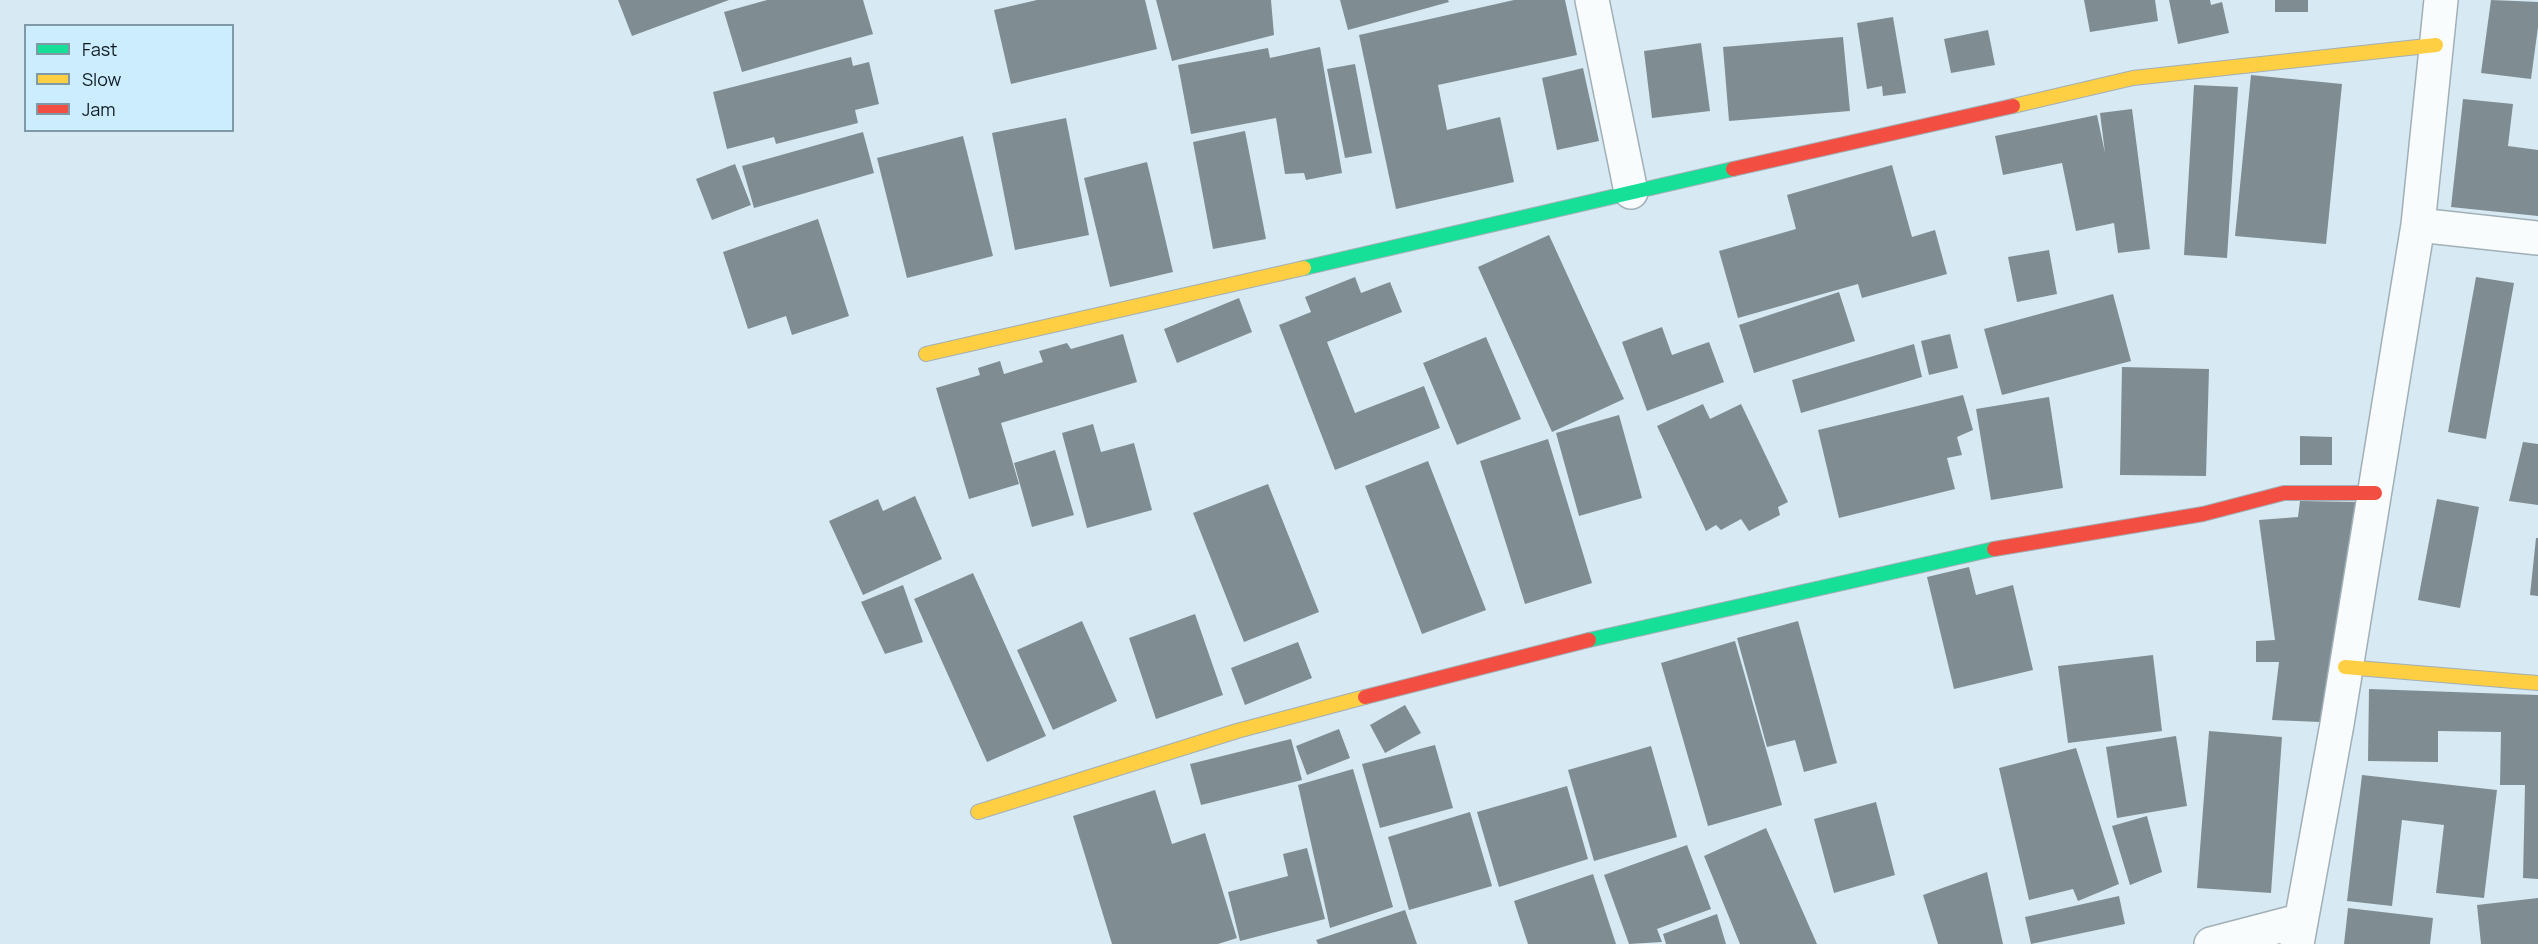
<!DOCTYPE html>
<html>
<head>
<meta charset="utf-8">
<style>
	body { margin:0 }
	#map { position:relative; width:2538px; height:944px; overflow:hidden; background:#d7e9f2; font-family:Manrope,sans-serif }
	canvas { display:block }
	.legend { position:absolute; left:24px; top:24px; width:210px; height:108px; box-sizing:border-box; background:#cbedfe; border:2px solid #8099a6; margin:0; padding:8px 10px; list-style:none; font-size:18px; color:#0f1b21 }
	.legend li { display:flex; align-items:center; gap:12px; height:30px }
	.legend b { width:30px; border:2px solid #8099a6 }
</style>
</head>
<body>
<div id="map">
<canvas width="2538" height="944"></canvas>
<ul class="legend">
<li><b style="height:8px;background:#16e098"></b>Fast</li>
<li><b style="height:8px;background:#ffcf43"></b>Slow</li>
<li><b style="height:8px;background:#f24e42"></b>Jam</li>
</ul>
</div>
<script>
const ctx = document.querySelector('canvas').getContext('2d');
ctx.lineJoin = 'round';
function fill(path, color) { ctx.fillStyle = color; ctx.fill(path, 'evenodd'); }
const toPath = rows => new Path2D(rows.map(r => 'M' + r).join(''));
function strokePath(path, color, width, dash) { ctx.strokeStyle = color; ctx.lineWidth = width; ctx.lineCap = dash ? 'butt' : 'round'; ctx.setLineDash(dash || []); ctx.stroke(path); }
const building = toPath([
	[618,0,729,0,632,36],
	[767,0,863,0,873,34,742,72,724,12],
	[1037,0,1145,0,1157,49,1011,84,994,10],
	[1156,0,1271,0,1274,35,1172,61],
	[1340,0,1448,0,1449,2,1348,30],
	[1514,0,1565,0,1577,55,1438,85,1447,130,1500,117,1514,182,1396,209,1359,35],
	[2084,0,2155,0,2158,21,2090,32],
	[2169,0,2210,0,2211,5,2222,2,2229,33,2178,44],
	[2275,0,2308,0,2308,12,2275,12],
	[2491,0,2538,2,2538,27,2531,79,2481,73],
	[1893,17,1906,93,1883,96,1882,86,1867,89,1857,23],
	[1988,30,1995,65,1951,73,1944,39],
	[1843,37,1850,111,1729,121,1723,47],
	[1701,43,1710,111,1652,118,1644,51],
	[1320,47,1342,173,1306,180,1304,173,1285,174,1276,118,1191,134,1178,65,1268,48,1270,58],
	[851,57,853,66,869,62,879,104,855,110,858,123,776,144,774,137,727,149,713,92],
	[1355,64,1372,153,1345,158,1327,69],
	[1583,68,1599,141,1557,150,1542,78],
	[2251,75,2342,84,2326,244,2235,236],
	[2194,85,2238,87,2227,258,2184,255],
	[2463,99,2513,104,2508,146,2538,150,2538,216,2451,207],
	[2132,109,2150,249,2118,253,2114,223,2076,231,2062,163,2003,175,1995,136,2097,115,2105,153,2100,113],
	[1066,118,1089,235,1015,250,992,133],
	[1245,131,1266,239,1213,249,1193,142],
	[863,132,874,173,754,208,742,166],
	[963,136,993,256,907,278,877,158],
	[1147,162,1173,272,1110,287,1084,178],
	[735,164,751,205,712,220,696,179],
	[1892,165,1912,237,1935,230,1947,274,1862,298,1858,284,1738,318,1719,251,1796,229,1787,195],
	[818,219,849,316,792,335,786,316,748,329,723,252],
	[1549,235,1624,399,1552,432,1478,267],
	[2049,250,2057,294,2017,302,2008,257],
	[1355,277,1361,293,1390,282,1402,312,1327,342,1355,413,1424,386,1440,428,1335,470,1279,325,1311,312,1305,297],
	[2476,277,2514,283,2486,439,2448,432],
	[1839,292,1855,341,1754,373,1739,325],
	[2113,294,2131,361,2002,395,1984,329],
	[1239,298,1252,332,1177,363,1164,329],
	[1662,327,1672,355,1709,342,1724,382,1647,411,1622,342],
	[1123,334,1137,382,1001,423,1019,484,969,499,936,388,980,375,978,368,1000,361,1004,374,1043,362,1039,351,1067,343,1071,349],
	[1950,334,1958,368,1929,375,1921,341],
	[1486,337,1521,419,1457,445,1423,363],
	[1914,344,1922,377,1801,413,1792,380],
	[2122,367,2209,369,2206,476,2120,475],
	[1963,395,1973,430,1957,437,1962,455,1947,458,1955,489,1839,518,1818,430],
	[2049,397,2063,488,1991,500,1976,409],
	[1703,404,1710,419,1741,404,1788,502,1778,507,1780,515,1749,531,1741,519,1721,530,1716,525,1706,531,1657,426],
	[1619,415,1642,498,1579,516,1556,433],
	[1093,424,1101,452,1134,443,1152,510,1087,528,1062,433],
	[2300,436,2332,437,2332,465,2300,465],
	[1548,439,1592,583,1525,604,1480,461],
	[2523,442,2538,444,2538,505,2509,501],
	[1055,450,1074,515,1032,527,1014,463],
	[1428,461,1486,610,1422,634,1365,486],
	[1268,484,1319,612,1244,642,1193,513],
	[915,496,942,559,863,595,829,521,878,499,883,511],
	[2437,499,2479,507,2460,608,2418,600],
	[2300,501,2359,502,2321,722,2272,720,2279,662,2256,662,2256,641,2275,640,2259,520,2298,517],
	[2536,538,2538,538,2538,596,2530,595],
	[1969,567,1976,595,2013,585,2033,670,1954,689,1927,577],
	[973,573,1046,736,987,762,914,599],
	[903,585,923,642,885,654,861,602],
	[1195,614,1223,695,1156,719,1129,638],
	[1082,621,1117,701,1053,730,1017,650],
	[1798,621,1837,763,1804,772,1795,740,1767,747,1737,638],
	[1735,641,1782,805,1708,826,1661,663],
	[1298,642,1312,678,1245,705,1231,668],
	[2153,655,2162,731,2068,743,2058,666],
	[2369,689,2538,695,2538,879,2523,878,2525,785,2500,785,2501,732,2438,731,2438,762,2368,761],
	[1405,705,1421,733,1385,753,1370,725],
	[1339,729,1350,758,1307,775,1296,746],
	[2209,731,2282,737,2271,893,2197,888],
	[2176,736,2187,806,2117,818,2106,747],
	[1291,739,1302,780,1201,805,1190,764],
	[1435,745,1453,808,1380,828,1362,764],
	[1651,746,1677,837,1594,861,1568,770],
	[2076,748,2119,884,2078,901,2073,889,2029,900,1999,768],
	[1353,769,1393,907,1330,928,1298,785],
	[2362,775,2497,790,2484,898,2436,893,2444,825,2402,820,2392,906,2347,901],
	[1567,786,1588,859,1499,887,1477,812],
	[1155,790,1172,844,1205,833,1237,938,1218,944,1112,944,1073,816],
	[1876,802,1895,875,1834,893,1814,819],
	[1470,812,1492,886,1409,910,1388,837],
	[2147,816,2162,872,2130,885,2112,826],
	[1766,828,1817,944,1740,944,1704,856],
	[1687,845,1711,909,1657,929,1662,942,1629,944,1604,875],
	[1307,848,1325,919,1240,941,1228,892,1288,876,1283,854],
	[1987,872,2003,944,1938,944,1923,895],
	[1593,874,1616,944,1528,944,1514,901],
	[2119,896,2125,924,2031,944,2025,917],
	[2538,898,2538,944,2481,944,2477,905],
	[2348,908,2433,918,2430,944,2344,944],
	[1405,910,1417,944,1318,944,1316,940],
	[1717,914,1726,944,1666,944,1663,934]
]);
const street = toPath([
	[1592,0,1631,192],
	[2418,225,2538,238],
	[2211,944,2299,921],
	[2297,944,2337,724,2418,225,2441,0]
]);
const fast = toPath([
	[1304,268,1733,169],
	[1589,640,1994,549]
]);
const slow = toPath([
	[2013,106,2133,78,2436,45],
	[926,354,1304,268],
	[2345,667,2538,683],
	[978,812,1237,731,1365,697]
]);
const jam = toPath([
	[1733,169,2013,106],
	[1994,549,2203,514,2284,493,2375,493],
	[1365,697,1589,640]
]);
fill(building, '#7f8d93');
strokePath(street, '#a1afb6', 36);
strokePath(fast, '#a1afb6', 16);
strokePath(slow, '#a1afb6', 16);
strokePath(jam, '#a1afb6', 16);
strokePath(street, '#f9fcfd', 33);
strokePath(fast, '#16e098', 14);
strokePath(slow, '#ffcf43', 14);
strokePath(jam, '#f24e42', 14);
</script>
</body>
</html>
